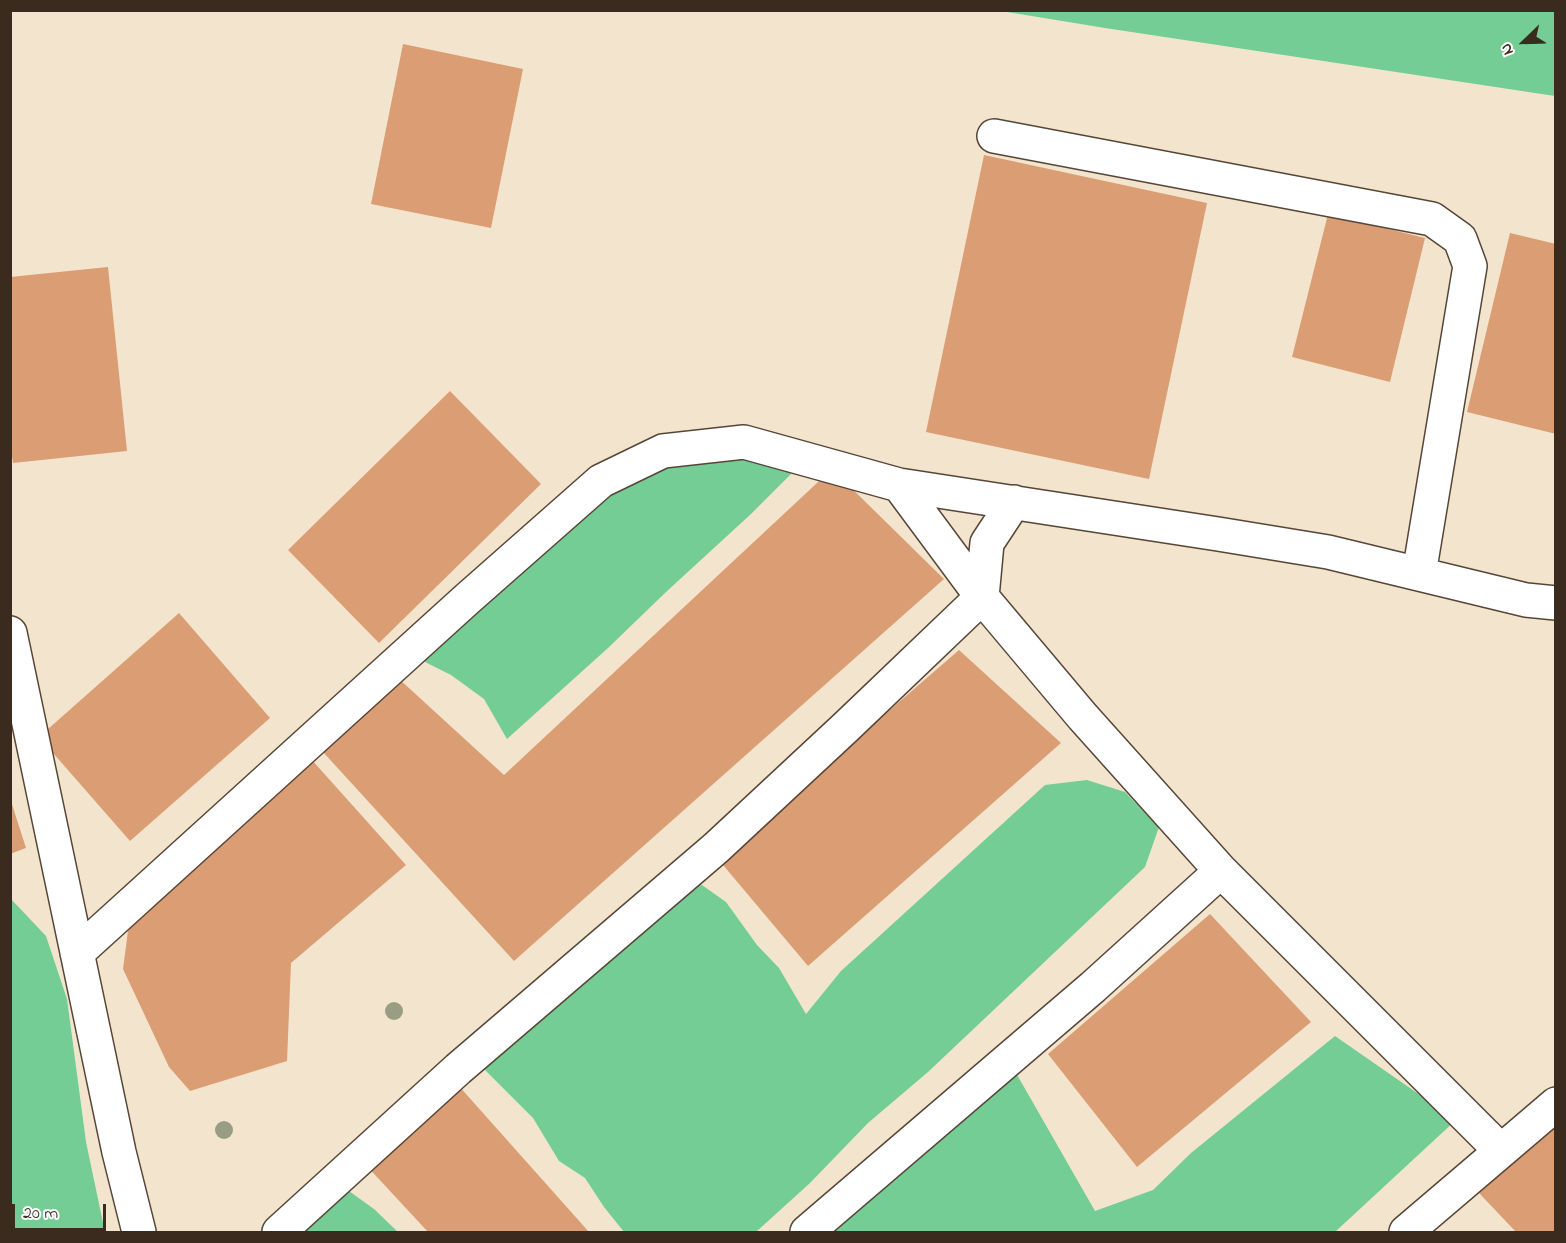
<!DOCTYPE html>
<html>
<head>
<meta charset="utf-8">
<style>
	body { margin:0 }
	#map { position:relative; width:1566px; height:1243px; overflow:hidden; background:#f3e5cd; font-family:"Indie Flower",sans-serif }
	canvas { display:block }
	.frame { position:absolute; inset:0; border:12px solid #3b2a1e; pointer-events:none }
	.north { position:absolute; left:1494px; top:12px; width:60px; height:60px; -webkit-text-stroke:4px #fff; paint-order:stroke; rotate:247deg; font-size:16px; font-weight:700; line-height:24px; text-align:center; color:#3b2a1e }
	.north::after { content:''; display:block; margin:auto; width:21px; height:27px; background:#3b2a1e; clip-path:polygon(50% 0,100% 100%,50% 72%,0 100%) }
	.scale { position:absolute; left:12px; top:1204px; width:94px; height:27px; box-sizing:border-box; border:3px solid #3b2a1e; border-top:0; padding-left:8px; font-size:18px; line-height:21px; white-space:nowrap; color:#3b2a1e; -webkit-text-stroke:4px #fff; paint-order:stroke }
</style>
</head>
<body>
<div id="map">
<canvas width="1566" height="1243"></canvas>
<div class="frame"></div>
<div class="north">N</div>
<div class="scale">20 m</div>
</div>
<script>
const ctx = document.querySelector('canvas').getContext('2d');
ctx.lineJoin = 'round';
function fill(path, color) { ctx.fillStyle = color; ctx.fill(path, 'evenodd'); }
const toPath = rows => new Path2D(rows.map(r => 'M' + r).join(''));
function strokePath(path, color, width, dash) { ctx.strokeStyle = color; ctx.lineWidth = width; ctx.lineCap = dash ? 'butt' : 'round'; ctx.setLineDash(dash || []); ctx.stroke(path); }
const green = toPath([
	[1001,11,1555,11,1555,96,1105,28],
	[709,454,802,463,751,514,666,592,608,648,507,739,484,699,451,675,419,659,614,484,656,465],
	[1087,780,1125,792,1159,827,1145,867,928,1072,868,1123,810,1183,756,1232,624,1232,604,1207,585,1178,559,1161,533,1118,468,1053,673,889,702,885,726,902,757,945,779,968,806,1014,841,971,1045,785],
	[11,899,46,936,67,999,86,1142,105,1232,11,1232],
	[1335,1036,1456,1120,1335,1232,809,1232,1004,1052,1095,1211,1153,1190,1191,1153],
	[328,1176,374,1209,398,1232,271,1232]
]);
const building = toPath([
	[403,44,523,69,491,228,371,204],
	[984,155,1207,203,1149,479,926,432],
	[1328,214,1425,238,1390,382,1292,357],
	[1510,233,1556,244,1556,434,1467,412],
	[108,267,127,451,13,463,10,442,10,277],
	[450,391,541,484,379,643,288,550],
	[832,469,944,579,514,961,323,752,398,678,504,775],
	[179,613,270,718,130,841,39,737],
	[959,650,1061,743,808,966,718,859],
	[311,759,406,865,291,963,287,1061,190,1091,169,1067,123,969,128,931,157,892],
	[10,798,26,848,10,854],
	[1210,914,1311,1022,1137,1167,1048,1054],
	[458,1085,589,1232,428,1232,364,1163],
	[1556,1124,1556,1232,1516,1232,1479,1193]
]);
const minor = toPath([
	[994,136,1432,219,1460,239,1470,266,1419,574],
	[899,485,982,597,1083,717,1221,871,1501,1151,1406,1232],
	[10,633,119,1152,139,1232],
	[77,953,466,600,601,481,663,451,744,442,899,485,1218,534,1328,552,1526,600,1556,603],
	[1501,1151,1556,1104],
	[279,1232,458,1069,716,848,846,727,982,597,987,543,1014,502],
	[807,1232,1093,987,1221,871]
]);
const trees = [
	[394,1011],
	[224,1130]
];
fill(green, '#74cd94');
fill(building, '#db9d74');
strokePath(minor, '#574638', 36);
strokePath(minor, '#fff', 33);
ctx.fillStyle = '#999e83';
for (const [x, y] of trees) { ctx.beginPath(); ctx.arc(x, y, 9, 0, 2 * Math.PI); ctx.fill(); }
</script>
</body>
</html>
